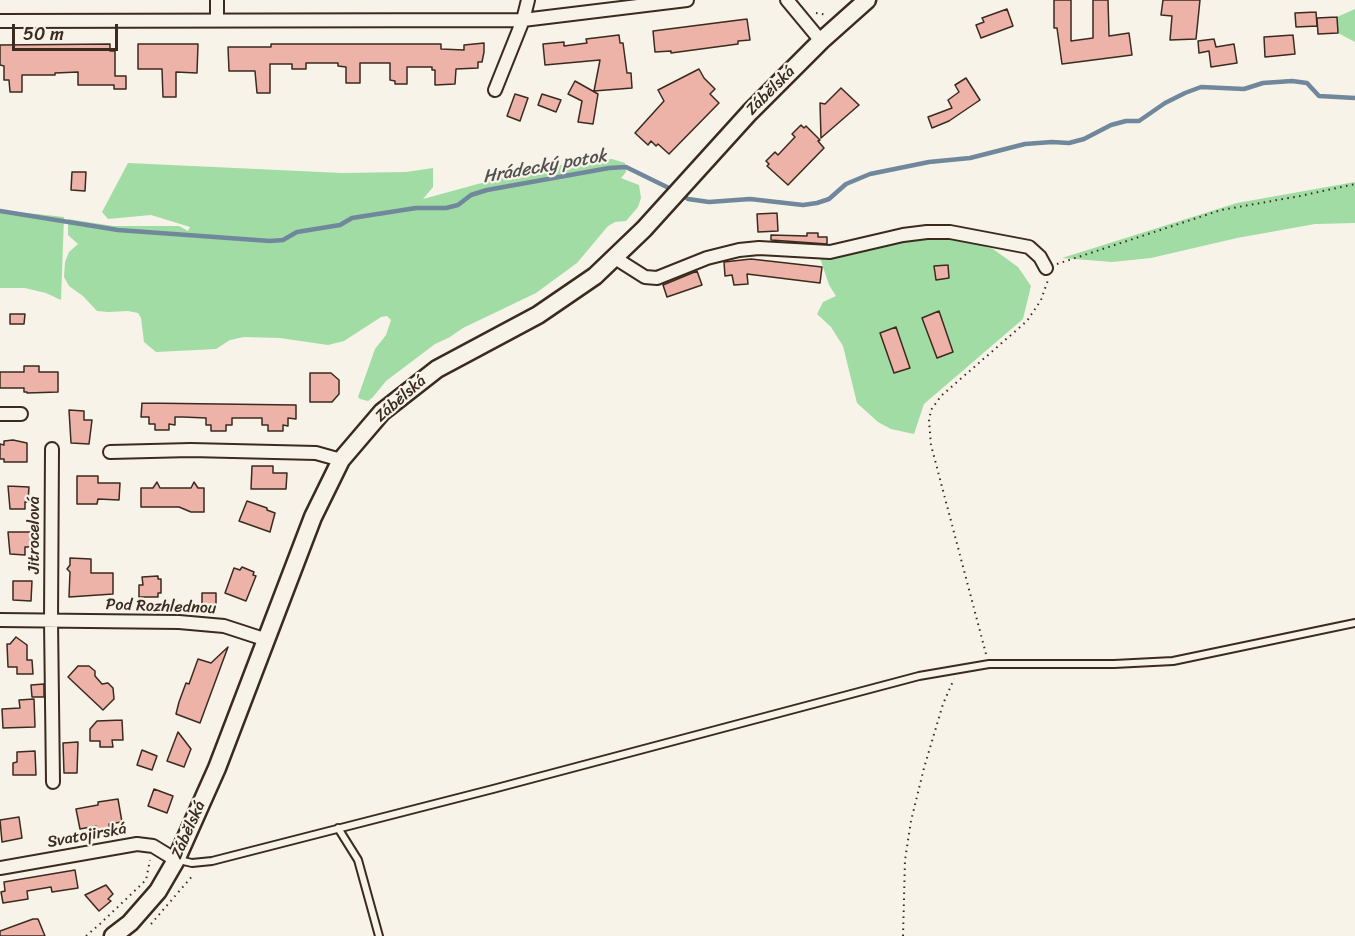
<!DOCTYPE html>
<html>
<head>
<meta charset="utf-8">
<style>
	body { margin:0 }
	#map { position:relative; width:1355px; height:936px; overflow:hidden; background:#f7f3e8; font-family:Sriracha,sans-serif }
	canvas { display:block }
	.scale { position:absolute; left:12px; top:24px; width:106px; height:27px; box-sizing:border-box; border:3px solid #3b2a1e; border-top:0; padding-left:8px; font-size:18px; line-height:21px; white-space:nowrap; color:#3b2a1e; -webkit-text-stroke:4px #f7f3e8; paint-order:stroke }
</style>
</head>
<body>
<div id="map">
<canvas width="1355" height="936"></canvas>
<div class="scale">50 m</div>
</div>
<script>
const ctx = document.querySelector('canvas').getContext('2d');
ctx.lineJoin = 'round';
function fill(path, color) { ctx.fillStyle = color; ctx.fill(path, 'evenodd'); }
const toPath = rows => new Path2D(rows.map(r => 'M' + r).join(''));
function strokePath(path, color, width, dash) { ctx.strokeStyle = color; ctx.lineWidth = width; ctx.lineCap = dash ? 'butt' : 'round'; ctx.setLineDash(dash || []); ctx.stroke(path); }
function drawText(font, color, halo, rows, align = 'center') {
  ctx.font = font + ' Sriracha,sans-serif'; ctx.lineWidth = 4.5; ctx.setLineDash([]); ctx.textBaseline = 'middle'; ctx.strokeStyle = halo; ctx.fillStyle = color; for (const [text, x, y, turn = 0] of rows) {
    ctx.save(); ctx.translate(x, y); ctx.rotate((+turn || 0) * Math.PI / 180); ctx.textAlign = isNaN(turn) ? turn : align; if (halo) ctx.strokeText(text, 0, 0); ctx.fillText(text, 0, 0); ctx.restore();
  }
}
const green = toPath([
	[1355,9,1355,42,1338,33,1337,17],
	[612,159,625,163,626,172,621,178,639,185,641,198,638,207,626,221,615,222,608,226,577,263,536,293,463,328,450,337,435,344,386,381,373,397,368,401,360,399,358,397,375,349,386,335,391,320,387,316,381,317,344,341,328,345,280,338,244,337,230,340,216,349,156,352,144,342,141,318,138,313,128,311,108,312,97,311,83,296,69,286,64,277,65,262,69,252,78,244,68,235,68,219,113,226,179,226,188,231,190,227,151,215,108,219,102,212,128,163,342,173,406,172,433,168,433,187,423,199,518,173,581,161],
	[1355,182,1355,223,1315,224,1237,238,1151,258,1112,262,1062,258,1237,203],
	[0,210,64,217,61,300,46,293,25,288,0,288],
	[954,237,993,249,1018,267,1031,286,1023,319,924,404,914,434,891,429,878,422,857,403,843,346,831,327,817,314,823,302,836,296,829,285,820,258,921,238]
]);
const stream = toPath([
	[681,194,688,199,709,202,750,199,803,205,817,203,829,199,846,184,870,174,929,162,970,158,1025,144,1052,142,1069,143,1084,139,1111,125,1126,121,1139,121,1165,103,1185,93,1201,87,1244,89,1263,83,1292,81,1307,83,1319,96,1355,98],
	[0,211,118,230,270,241,283,240,297,232,340,225,352,218,416,208,446,208,458,205,471,195,487,190,609,168,626,167,673,190]
]);
const building = toPath([
	[1054,0,1071,0,1071,41,1093,38,1093,0,1108,0,1109,36,1129,33,1132,55,1062,64,1057,28,1054,28,1054,0],
	[1163,0,1200,0,1196,39,1170,40,1172,16,1161,15,1163,0],
	[1007,9,1013,26,981,38,976,25,984,22,982,18,1007,9],
	[1316,12,1317,26,1296,27,1295,13,1316,12],
	[1337,17,1338,33,1318,34,1317,18,1337,17],
	[747,19,750,40,738,41,738,44,671,53,671,51,655,52,653,31,747,19],
	[619,35,620,43,623,43,627,73,631,73,632,88,594,91,600,60,545,65,543,44,564,42,564,46,587,43,586,39,619,35],
	[1293,35,1295,54,1265,57,1264,37,1293,35],
	[1214,39,1216,47,1234,44,1237,63,1211,67,1209,51,1199,53,1198,41,1214,39],
	[484,43,484,52,482,62,478,62,478,68,456,69,455,84,435,85,435,70,432,70,432,67,407,67,407,84,395,84,395,81,390,80,390,63,360,63,360,83,346,83,346,67,338,66,338,63,306,63,306,69,292,69,292,64,270,64,270,93,257,93,255,71,229,71,228,47,271,47,271,44,441,44,441,49,464,50,464,45,484,43],
	[110,44,110,51,115,51,115,76,126,76,126,89,114,89,114,85,78,85,78,72,55,73,55,75,22,75,22,92,10,92,9,80,4,80,4,66,0,65,0,45,110,44],
	[138,44,198,44,197,73,176,72,176,97,163,97,162,69,138,69,138,44],
	[699,69,704,78,715,89,710,94,719,103,669,154,658,144,656,146,651,141,648,145,635,133,664,101,658,90,699,69],
	[966,78,980,100,949,121,932,128,928,117,952,108,948,100,959,92,955,85,966,78],
	[575,81,598,94,593,124,578,122,582,101,568,94,575,81],
	[841,88,859,105,821,138,820,103,825,104,841,88],
	[515,94,528,98,520,121,507,116,515,94],
	[542,94,561,100,556,112,538,105,542,94],
	[801,125,804,128,806,126,820,140,818,141,824,148,788,185,767,166,769,164,766,161,775,152,778,155,795,137,792,134,801,125],
	[72,172,86,172,85,191,71,190,72,172],
	[777,213,778,231,758,232,757,214,777,213],
	[807,233,818,233,818,237,827,237,827,244,771,240,771,235,807,236,807,233],
	[751,259,822,267,820,283,747,274,748,284,734,285,732,275,725,276,724,262,751,259],
	[948,265,949,278,936,280,934,266,948,265],
	[697,271,702,285,667,297,663,285,697,271],
	[939,311,953,352,937,358,922,318,939,311],
	[10,314,25,314,24,324,10,324,10,314],
	[896,327,910,368,894,373,880,333,896,327],
	[24,366,39,366,39,372,58,372,58,392,27,393,27,392,24,392,24,388,0,388,0,372,24,372,24,366],
	[310,373,331,373,339,380,339,394,332,402,310,402,310,373],
	[142,403,296,405,296,419,288,418,288,426,283,425,283,431,268,431,268,425,262,425,262,418,232,418,232,425,226,425,226,431,211,431,211,425,206,425,206,418,183,417,175,417,175,425,169,424,169,430,155,430,155,424,149,424,149,417,141,417,142,403],
	[69,410,84,411,84,420,92,420,89,444,71,443,69,410],
	[13,440,27,443,27,462,4,462,4,459,0,459,0,444,4,445,4,441,13,440],
	[252,466,273,466,273,473,287,473,286,489,251,489,252,466],
	[77,476,98,476,98,483,120,483,119,500,98,499,97,504,77,504,77,476],
	[157,482,160,488,191,488,194,482,198,488,204,488,204,512,191,512,179,507,141,507,141,488,153,488,157,482],
	[8,486,29,487,28,502,25,502,25,509,10,509,8,486],
	[247,501,267,508,267,510,275,513,270,532,239,521,247,501],
	[8,532,32,532,31,547,25,547,25,555,10,554,8,532],
	[70,558,91,559,91,573,113,573,113,594,69,597,70,572,67,569,70,565,70,558],
	[242,567,254,572,253,575,256,576,246,601,225,593,234,568,240,570,242,567],
	[158,576,158,579,161,579,161,593,158,593,158,597,139,597,139,585,143,585,142,577,158,576],
	[13,581,32,581,31,601,13,600,13,581],
	[202,593,216,593,216,609,202,609,202,593],
	[16,637,27,645,27,660,32,660,33,674,17,674,17,667,8,667,7,644,10,644,16,637],
	[228,647,200,723,176,714,179,702,186,683,189,684,198,659,211,663,228,647],
	[78,666,89,666,95,671,95,676,102,684,108,683,113,688,114,699,103,710,68,677,78,666],
	[44,684,44,697,32,697,31,685,44,684],
	[34,699,35,727,3,728,2,709,20,708,19,700,34,699],
	[122,720,123,740,112,740,113,747,100,747,100,741,90,741,90,729,97,721,122,720],
	[178,732,191,749,184,767,167,761,178,732],
	[78,742,77,773,64,773,63,743,78,742],
	[142,750,157,756,152,770,137,765,142,750],
	[35,751,36,775,13,775,13,763,17,762,17,752,35,751],
	[154,789,173,796,167,813,148,806,154,789],
	[118,799,122,822,109,824,110,831,97,833,96,826,80,829,76,809,98,805,98,802,118,799],
	[19,817,22,838,2,842,0,820,19,817],
	[75,870,78,888,52,892,51,887,27,891,28,899,3,903,1,892,5,891,4,882,75,870],
	[106,885,113,894,108,899,111,901,99,911,85,895,106,885],
	[33,919,38,919,45,936,0,936,0,931,33,919]
]);
const path = toPath([
	[816,13,827,15],
	[1057,264,1221,210,1300,196,1355,184],
	[986,654,931,445,929,421,931,410,941,396,1027,321,1041,300,1048,280],
	[151,924,194,874],
	[86,936,101,923,146,880,150,860],
	[903,936,905,860,911,821,924,768,943,704,954,679]
]);
const service = toPath([
	[338,828,358,860,379,936],
	[179,860,192,863,212,861,493,789,919,676,989,664,1114,664,1173,661,1355,623]
]);
const minor = toPath([
	[787,0,821,41],
	[217,20,217,0],
	[0,21,523,20,687,0],
	[495,90,523,20,528,0],
	[615,258,645,277,657,278,707,258,739,250,759,248,830,252,903,235,927,232,950,232,1029,247,1040,257,1046,268],
	[0,414,21,414],
	[52,449,51,620,53,782],
	[110,452,191,450,316,453,341,460],
	[0,620,179,622,224,626,267,640],
	[0,868,137,844,153,846,176,860]
]);
const secondary = toPath([
	[113,936,130,923,158,891,176,860,217,768,313,517,341,460,382,412,437,369,538,315,595,276,644,229,750,112,821,41,867,0]
]);
const streetNames = [
	["Zábělská",771,91,-45],
	["Zábělská",401,399,-41],
	["Jitrocelová",35,535,-90],
	["Pod Rozhlednou",161,607,2],
	["Zábělská",189,830,-66],
	["Svatojirská",87,836,-10]
];
const waterNames = [
	["Hrádecký potok",545,167,-10]
];
fill(green, '#a0dca3');
strokePath(stream, '#70879c', 4.5);
fill(building, '#edb3a9');
strokePath(building, '#3b2a1e', 1.5);
strokePath(service, '#3b2a1e', 10);
strokePath(minor, '#3b2a1e', 16);
strokePath(secondary, '#3b2a1e', 21);
strokePath(path, '#3b2a1e', 2, [1.5, 4.5]);
strokePath(service, '#f7f3e8', 6);
strokePath(minor, '#f7f3e8', 12);
strokePath(secondary, '#f7f3e8', 16);
drawText('16px', '#3b2a1e', '#f7f3e8', streetNames);
drawText('italic 18px', '#515152', '#f7f3e8', waterNames);
</script>
</body>
</html>
